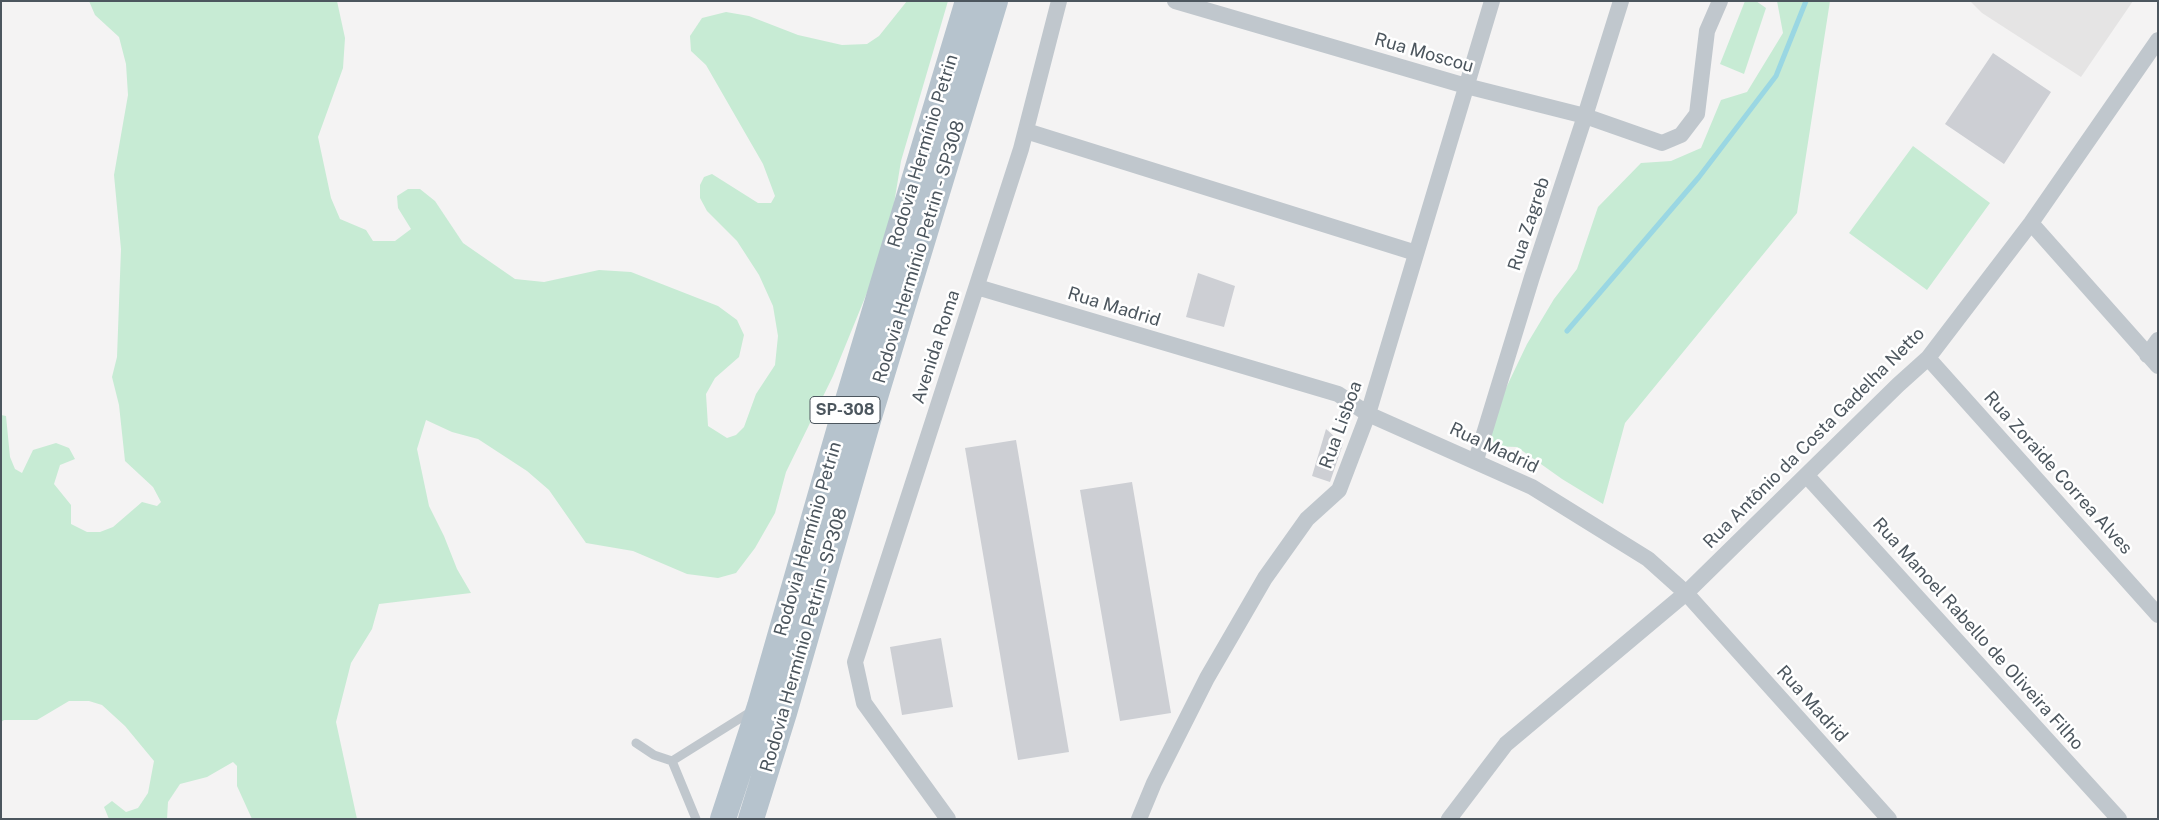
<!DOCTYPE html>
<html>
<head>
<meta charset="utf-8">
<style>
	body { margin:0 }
	#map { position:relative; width:2159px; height:820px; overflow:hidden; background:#f4f3f3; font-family:"Public Sans",sans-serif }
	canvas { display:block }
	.frame { position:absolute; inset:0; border:2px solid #4c565e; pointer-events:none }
</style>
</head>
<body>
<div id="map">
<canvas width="2159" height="820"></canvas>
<div class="frame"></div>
</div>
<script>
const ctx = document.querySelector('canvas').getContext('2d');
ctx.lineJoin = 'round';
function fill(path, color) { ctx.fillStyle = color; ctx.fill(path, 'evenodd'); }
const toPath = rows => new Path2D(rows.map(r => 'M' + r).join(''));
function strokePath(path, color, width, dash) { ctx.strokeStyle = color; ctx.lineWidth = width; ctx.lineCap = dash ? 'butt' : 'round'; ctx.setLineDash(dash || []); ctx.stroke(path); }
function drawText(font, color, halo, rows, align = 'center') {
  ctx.font = font + ' "Public Sans",sans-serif'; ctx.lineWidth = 5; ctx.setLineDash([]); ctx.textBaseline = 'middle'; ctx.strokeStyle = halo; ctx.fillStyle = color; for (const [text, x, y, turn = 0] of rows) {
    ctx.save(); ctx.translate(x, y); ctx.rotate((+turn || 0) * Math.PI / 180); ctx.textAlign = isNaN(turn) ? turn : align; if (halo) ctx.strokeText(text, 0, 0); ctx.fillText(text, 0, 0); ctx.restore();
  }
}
const education = toPath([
	[1970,1,2133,1,2081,77,1982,13]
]);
const green = toPath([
	[89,1,337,1,345,38,343,68,318,137,331,198,340,219,366,230,373,241,395,241,411,229,398,208,397,196,408,189,420,189,435,201,463,243,515,279,544,282,599,270,631,272,718,306,737,320,744,335,739,357,715,378,706,394,708,426,727,438,736,435,744,427,756,394,775,365,778,336,773,306,759,275,737,241,707,211,700,198,700,185,704,177,712,174,758,203,771,203,775,196,763,164,706,65,691,51,690,36,702,18,726,12,749,16,798,35,842,45,867,44,879,36,907,1,948,1,901,161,893,210,873,278,833,376,786,472,775,513,755,548,736,573,718,578,687,574,633,551,586,543,549,490,527,471,478,439,452,432,426,420,417,449,429,506,444,536,457,569,471,593,379,604,372,629,351,663,336,722,357,819,252,819,237,786,237,766,233,762,207,777,180,784,168,802,167,819,109,819,104,807,112,801,126,812,138,808,148,793,154,761,125,726,102,705,89,701,69,701,37,720,4,720,1,722,1,415,6,416,10,457,15,469,22,473,33,450,56,443,69,448,75,459,60,465,54,484,71,505,71,524,87,532,100,532,113,527,142,502,157,506,161,502,153,487,125,461,119,405,112,377,117,357,121,249,114,175,128,95,126,64,119,37,95,15],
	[1745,1,1756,1,1766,8,1744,74,1720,64],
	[1777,1,1830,1,1797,213,1625,423,1603,504,1562,479,1517,447,1487,446,1496,409,1527,344,1554,299,1577,269,1598,207,1641,163,1671,161,1701,148,1721,100,1747,92,1783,33],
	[1913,146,1990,203,1927,290,1849,233]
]);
const stream = toPath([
	[1567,331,1699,177,1776,76,1806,1]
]);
const building = toPath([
	[1993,53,2051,92,2004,164,1945,124],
	[1198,273,1235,286,1224,327,1186,317],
	[1326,429,1343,444,1330,482,1312,476],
	[1016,440,1069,752,1018,760,965,448],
	[1132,482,1171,713,1120,721,1080,490],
	[941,638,953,707,902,715,890,647]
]);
const service = toPath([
	[636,743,654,755,672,761,696,819],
	[672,761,752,711]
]);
const minor = toPath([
	[1175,1,1466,86,1585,116,1662,143,1681,135,1697,114,1707,31,1720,1],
	[1026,131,1416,253],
	[2031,223,2158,366],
	[977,287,1338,394,1368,414,1532,487,1648,559,1686,593,1889,819],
	[2147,355,2158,340],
	[1928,358,2158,615],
	[1476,460,1532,277,1585,116,1621,1],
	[1807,476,2119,819],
	[948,819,864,703,855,662,1021,149,1059,1],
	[1139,819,1154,783,1207,678,1265,578,1307,519,1339,490,1368,414,1492,1],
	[1449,819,1506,744,1686,593,1898,385,1928,358,2031,223,2158,40]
]);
const primary = toPath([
	[723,819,760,706,845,410,968,1],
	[751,819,784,713,869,417,995,1]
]);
const shields = [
	[845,410,70]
];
const shieldNames = [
	["SP-308",845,410]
];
const streetNames = [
	["Rua Moscou",1424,53,16],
	["Rodovia Hermínio Petrin",923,151,-73],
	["Rua Zagreb",1529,224,-72],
	["Rodovia Hermínio Petrin - SP308",919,252,-73],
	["Rua Madrid",1114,307,17],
	["Avenida Roma",936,347,-72],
	["Rua Lisboa",1341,425,-70],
	["Rua Antônio da Costa Gadelha Netto",1814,438,-45],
	["Rua Madrid",1494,448,25],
	["Rua Zoraide Correa Alves",2058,473,48],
	["Rodovia Hermínio Petrin",808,539,-74],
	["Rua Manoel Rabello de Oliveira Filho",1978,634,48],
	["Rodovia Hermínio Petrin - SP308",804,640,-74],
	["Rua Madrid",1812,704,48]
];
fill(education, '#e5e4e4');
fill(green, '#c7ebd4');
strokePath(stream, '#9ad7e3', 5);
fill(building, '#cdcfd4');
strokePath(service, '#c0c7cd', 9);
strokePath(minor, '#c0c7cd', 16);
strokePath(primary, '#b6c3cd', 26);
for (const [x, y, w] of shields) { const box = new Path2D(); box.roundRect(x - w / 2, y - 13.5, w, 27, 4); ctx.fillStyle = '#fff'; ctx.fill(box); strokePath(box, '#4c565e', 1); }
drawText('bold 16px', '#4c565e', null, shieldNames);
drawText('18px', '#4c565e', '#fff', streetNames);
</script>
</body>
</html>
